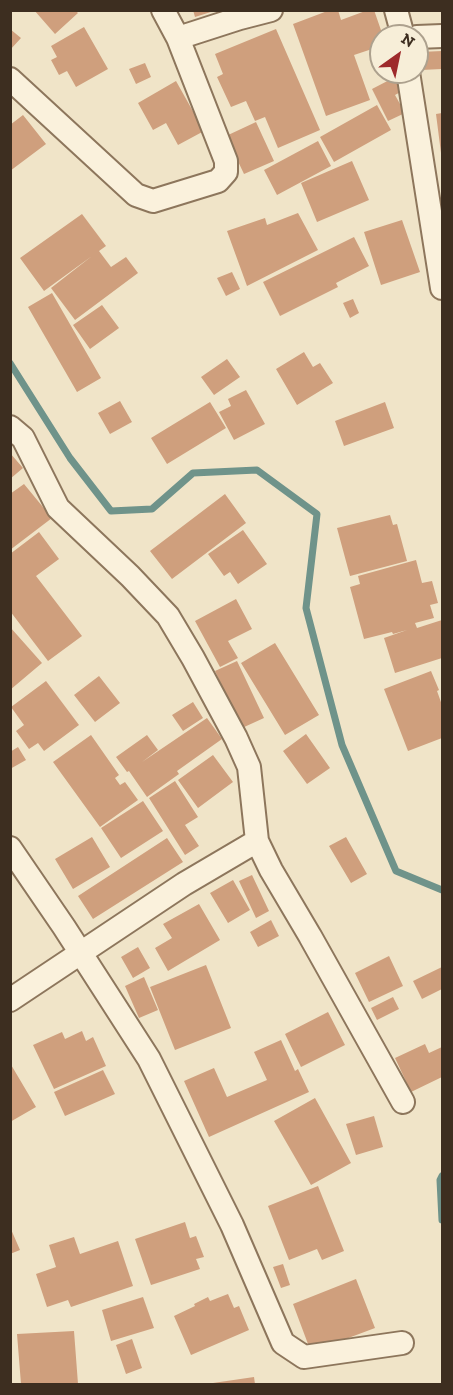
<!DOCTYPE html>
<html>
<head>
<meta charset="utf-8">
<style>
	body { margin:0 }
	#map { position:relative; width:453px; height:1395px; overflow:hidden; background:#f0e4c8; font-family:"Zilla Slab",serif }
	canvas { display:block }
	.frame { position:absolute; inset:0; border:12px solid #3d2e20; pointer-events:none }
	.north { position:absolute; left:369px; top:24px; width:60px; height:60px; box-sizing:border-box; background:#f7eed8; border:2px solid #ada18e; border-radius:50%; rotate:33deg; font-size:16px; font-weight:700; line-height:24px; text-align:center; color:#3d2e20 }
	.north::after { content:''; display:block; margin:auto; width:21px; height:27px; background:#9e2a2b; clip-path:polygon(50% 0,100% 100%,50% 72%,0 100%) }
</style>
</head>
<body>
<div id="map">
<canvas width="453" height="1395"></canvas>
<div class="frame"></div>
<div class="north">N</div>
</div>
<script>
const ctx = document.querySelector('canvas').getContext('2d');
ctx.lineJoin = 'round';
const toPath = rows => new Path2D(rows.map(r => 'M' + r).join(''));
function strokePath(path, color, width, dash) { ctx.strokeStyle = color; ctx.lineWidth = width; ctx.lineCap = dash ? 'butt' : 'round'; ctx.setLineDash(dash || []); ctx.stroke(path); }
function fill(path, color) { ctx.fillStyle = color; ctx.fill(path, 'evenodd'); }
const stream = toPath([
	[10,363,70,458,111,511,152,509,193,473,257,470,317,514,306,608,342,745,396,871,442,890],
	[442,1176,440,1180,442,1220]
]);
const building = toPath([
	[34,10,75,10,78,13,55,34],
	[193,10,214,10,214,11,195,17],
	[330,10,338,10,341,20,368,10,374,10,383,36,381,36,381,46,354,55,370,100,326,116,293,24],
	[84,27,108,69,76,87,67,71,59,75,51,60,57,57,51,46],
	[10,29,21,38,10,50],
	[276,29,320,130,278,148,265,117,255,121,246,101,231,107,217,77,223,74,215,54],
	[442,51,442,69,421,70,420,52],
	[145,63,151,77,136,84,129,69],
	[399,75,406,89,395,95,405,113,388,121,372,89],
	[176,81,204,131,178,145,166,123,153,130,138,103],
	[377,105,391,130,334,162,320,137],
	[442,113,442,153,441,153,436,114],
	[23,115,46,144,10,171,10,125],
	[256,122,274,161,244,174,226,136],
	[318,141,331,166,277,195,264,170],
	[352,161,369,200,317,222,301,183],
	[298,213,318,250,247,286,227,231,265,218,267,225],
	[82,214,106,246,99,251,111,267,126,257,138,273,75,320,51,288,92,256,44,291,20,258],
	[402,220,420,272,381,285,364,232],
	[354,237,369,266,336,283,338,287,280,316,263,282],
	[232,272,240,289,226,296,217,278],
	[52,293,101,378,77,392,28,307],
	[353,299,359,313,350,318,343,303],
	[102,305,119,328,90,349,73,325],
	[304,352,313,367,320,363,333,383,297,405,276,369],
	[227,359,240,377,214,395,201,377],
	[246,390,265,424,234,440,219,412,231,406,228,399],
	[120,401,132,422,110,434,98,413],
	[210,402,226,428,167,464,151,438],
	[385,402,394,428,344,446,335,421],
	[10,453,23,468,10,479],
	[24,484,52,518,10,550,10,494],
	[225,494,246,523,172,579,150,551],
	[390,515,393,525,397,524,407,561,350,576,337,528],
	[243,530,267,564,238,584,230,572,224,576,208,554],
	[39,532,59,559,36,576,82,636,48,661,10,611,10,554],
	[416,560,422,583,432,581,438,603,430,605,434,618,415,623,417,628,442,620,442,658,395,673,384,638,407,630,393,634,392,632,364,639,350,587,360,584,358,576],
	[236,599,252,629,228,641,238,658,220,667,195,621],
	[10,627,42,663,10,690],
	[275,643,319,715,285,735,241,663],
	[237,661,264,718,242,728,215,671],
	[431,671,439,690,437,691,442,705,442,738,408,751,384,689],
	[99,676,120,703,95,722,74,695],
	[46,681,79,725,44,751,38,743,29,749,16,731,24,725,11,707],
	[193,702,203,718,183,731,172,715],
	[207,718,222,739,177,771,179,774,147,797,129,771,127,772,116,757,147,735,158,750,142,762],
	[306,734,330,768,307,784,283,751],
	[91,735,119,775,115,778,120,785,125,782,138,800,100,827,53,762],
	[18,747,26,760,10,769,10,752],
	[213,755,233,782,198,808,178,780],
	[175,781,198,817,185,825,199,846,185,855,149,798],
	[143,801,163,831,121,858,101,828],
	[92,837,110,867,73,889,55,859],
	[346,837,367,874,351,883,329,846],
	[167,838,183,862,93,919,78,896],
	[252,875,269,911,256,918,239,881],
	[233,880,250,910,228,923,210,893],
	[199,904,220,940,168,971,155,948,172,938,163,924],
	[271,920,279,936,258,947,250,932],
	[138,947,150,968,133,978,121,957],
	[389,956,403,986,369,1002,355,973],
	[206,965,231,1028,175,1050,150,987],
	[442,967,442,989,422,999,413,981],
	[144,977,158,1010,139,1018,125,986],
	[393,997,399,1009,377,1020,371,1008],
	[328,1012,345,1045,301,1067,285,1034],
	[82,1031,86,1041,93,1037,106,1066,54,1089,33,1045,62,1032,65,1039],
	[281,1040,295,1071,298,1069,309,1092,209,1137,184,1081,214,1068,227,1097,267,1080,254,1052],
	[425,1044,429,1053,442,1047,442,1077,411,1092,395,1058],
	[10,1063,36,1107,10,1122],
	[103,1070,115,1094,65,1116,54,1092],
	[315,1098,351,1163,311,1185,274,1121],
	[374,1116,383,1147,356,1155,346,1124],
	[318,1186,344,1251,322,1260,317,1249,289,1260,268,1206],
	[185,1222,190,1238,196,1236,204,1257,196,1259,200,1269,151,1285,135,1239],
	[10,1227,20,1250,10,1254],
	[74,1237,80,1254,118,1241,133,1286,71,1307,68,1300,47,1307,36,1274,56,1267,49,1245],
	[283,1264,290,1285,281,1288,273,1267],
	[356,1279,375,1328,311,1352,293,1304],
	[228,1294,234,1308,239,1306,249,1330,191,1355,174,1316,195,1306,194,1304,208,1297,210,1301],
	[143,1297,154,1328,111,1341,102,1310],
	[74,1331,78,1384,21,1384,17,1334],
	[132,1339,142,1368,126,1374,116,1345],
	[254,1377,255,1384,213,1384,213,1383]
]);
const street = toPath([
	[396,10,403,36],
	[417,37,442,36],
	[178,38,240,18,271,10],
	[408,72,442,288],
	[10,79,136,195,153,201,218,181,226,172,226,161,178,38,163,10],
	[10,427,23,438,58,508,130,576,168,616,193,658,236,738,249,767,257,841,271,870,310,936,403,1102],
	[10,848,64,927,149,1059,232,1225,283,1343,304,1357,402,1343],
	[10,1000,184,884,257,841]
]);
strokePath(stream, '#6f938a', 7);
fill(building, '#cf9f7d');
strokePath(street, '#8d765c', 26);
strokePath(street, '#faf1dc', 22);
</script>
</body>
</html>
